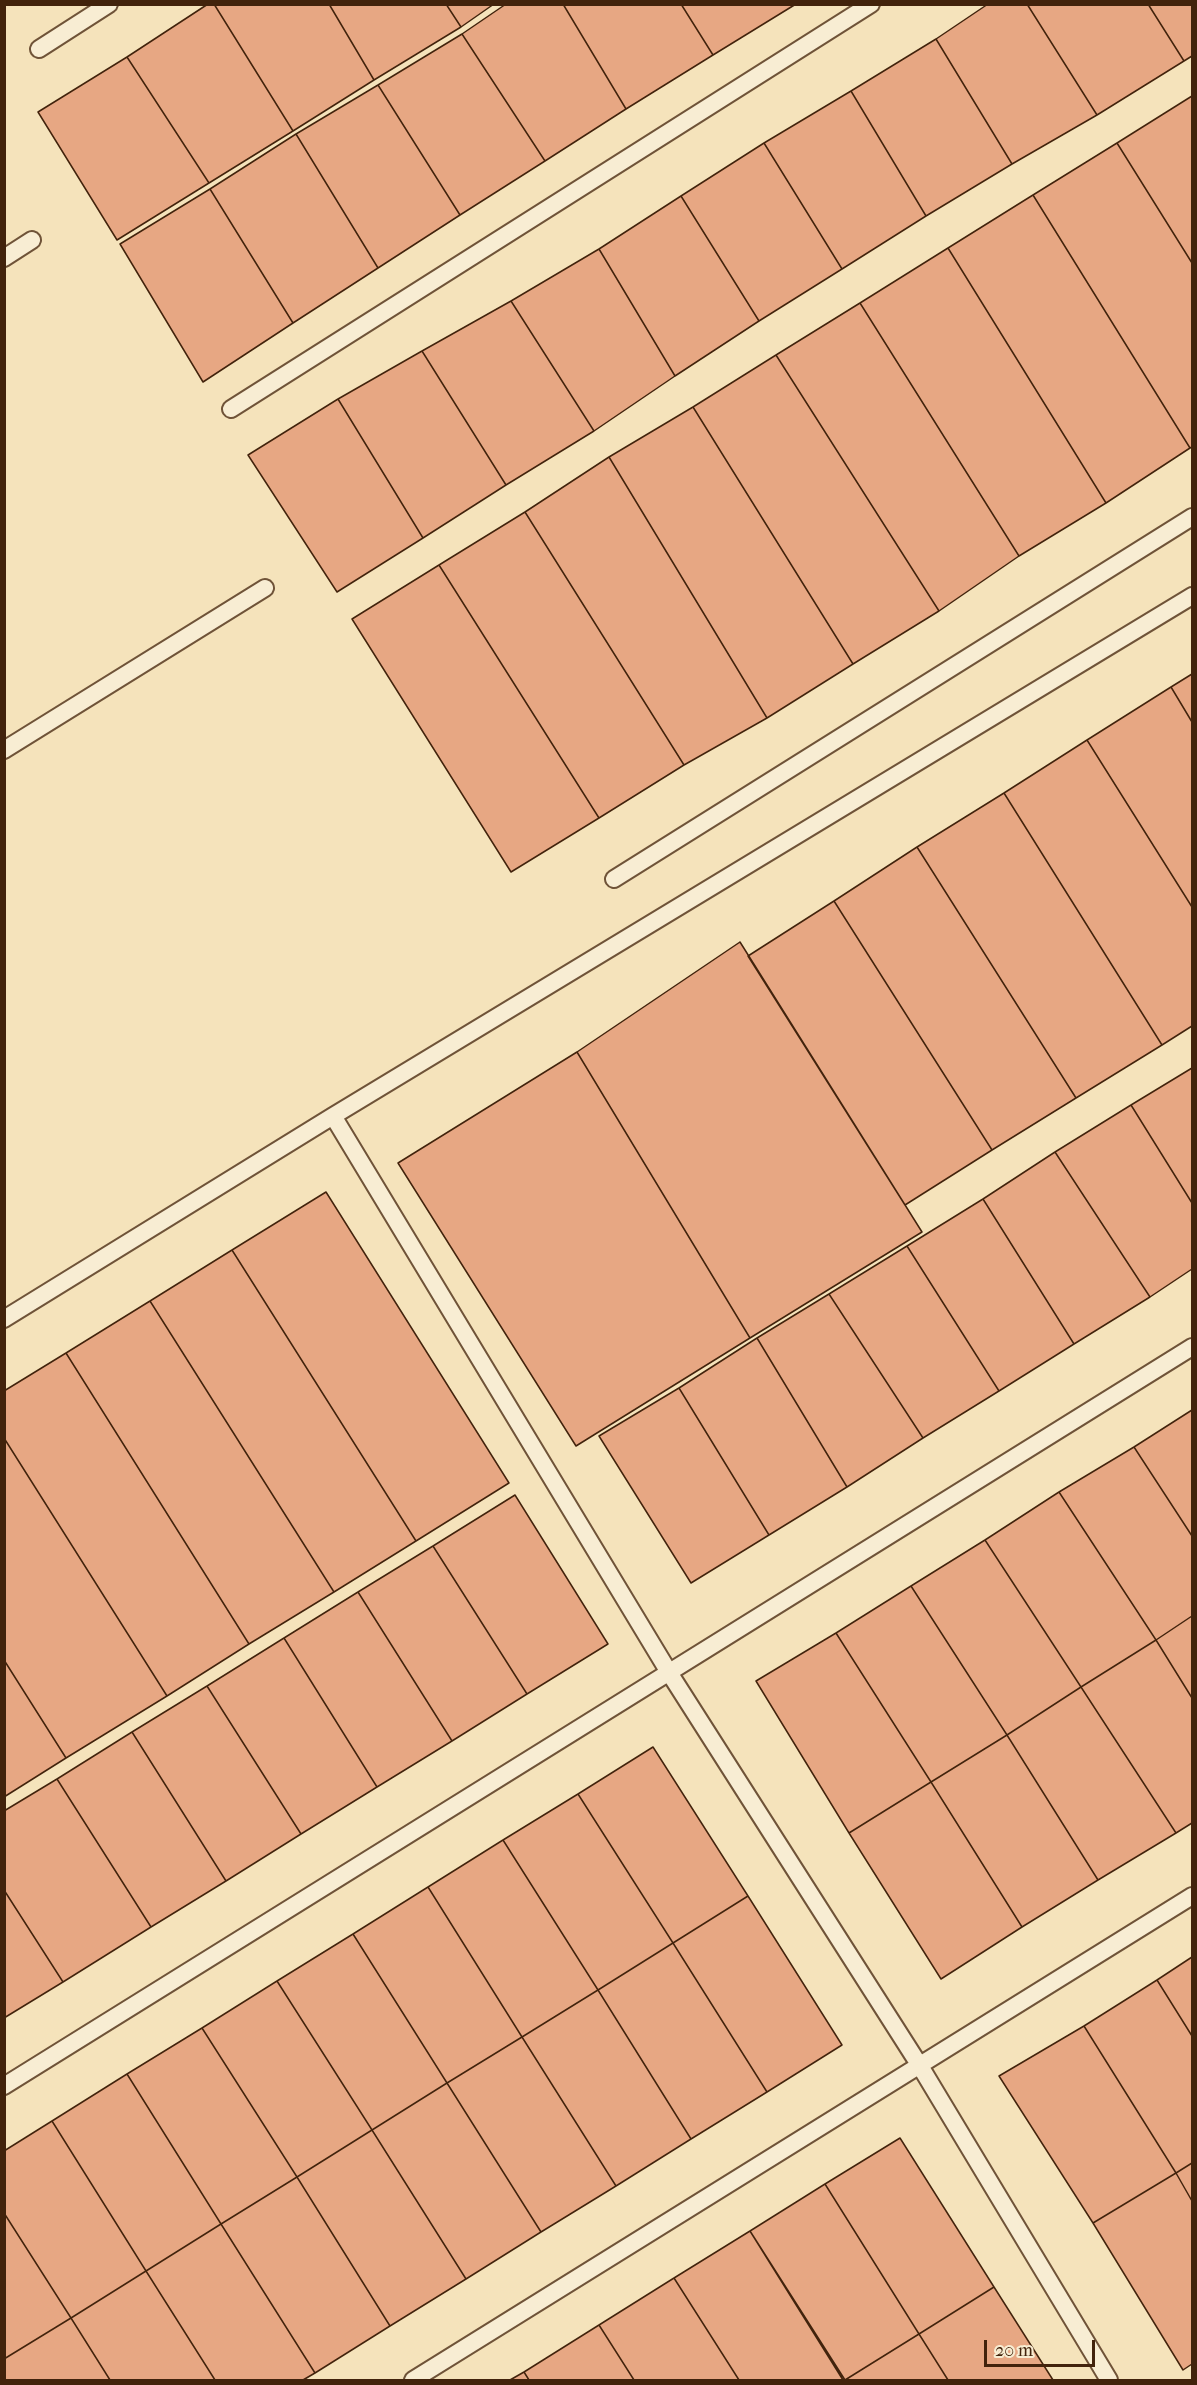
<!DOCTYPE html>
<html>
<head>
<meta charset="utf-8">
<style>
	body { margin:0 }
	#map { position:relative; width:1197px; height:2385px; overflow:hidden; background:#f5e3bb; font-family:"IM FELL French Canon",serif }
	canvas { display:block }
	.frame { position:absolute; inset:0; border:6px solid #42230c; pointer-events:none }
	.scale { position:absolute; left:984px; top:2340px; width:111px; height:27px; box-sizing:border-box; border:3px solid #42230c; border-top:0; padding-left:8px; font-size:18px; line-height:21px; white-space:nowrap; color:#42230c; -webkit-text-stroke:4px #f8edd3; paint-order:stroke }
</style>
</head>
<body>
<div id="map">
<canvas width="1197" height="2385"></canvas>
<div class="frame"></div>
<div class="scale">20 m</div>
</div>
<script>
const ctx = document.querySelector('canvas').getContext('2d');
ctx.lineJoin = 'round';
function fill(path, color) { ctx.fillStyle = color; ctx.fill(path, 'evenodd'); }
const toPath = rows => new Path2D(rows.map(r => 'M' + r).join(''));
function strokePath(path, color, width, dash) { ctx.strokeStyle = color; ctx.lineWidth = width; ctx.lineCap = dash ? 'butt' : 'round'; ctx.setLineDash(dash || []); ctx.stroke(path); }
const building = toPath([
	[208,4,214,4,293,131,209,183,127,57,208,4],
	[214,4,329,4,374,80,293,131,214,4],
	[329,4,446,4,461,27,374,80,329,4],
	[446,4,494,4,461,27,446,4],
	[506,4,563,4,626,109,545,161,462,34,506,4],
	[563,4,681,4,713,55,626,109,563,4],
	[681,4,796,4,713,55,681,4],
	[988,4,1027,4,1097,115,1012,164,936,39,988,4],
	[1027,4,1148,4,1184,61,1097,115,1027,4],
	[1148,4,1192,4,1192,56,1184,61,1148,4],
	[462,34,545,161,460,215,378,85,462,34],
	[936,39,1012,164,926,216,851,91,936,39],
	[127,57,209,183,117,240,38,112,127,57],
	[378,85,460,215,378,268,296,134,378,85],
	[851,91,926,216,842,269,764,143,851,91],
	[1192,96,1192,263,1117,143,1192,96],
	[296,134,378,268,293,323,210,189,296,134],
	[764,143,842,269,759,321,681,196,764,143],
	[1117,143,1192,263,1192,447,1190,448,1033,195,1117,143],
	[210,189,293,323,203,382,120,244,210,189],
	[1033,195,1190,448,1106,503,948,248,1033,195],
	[681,196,759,321,675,376,599,249,681,196],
	[948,248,1106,503,1019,556,860,303,948,248],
	[599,249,675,376,594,431,511,301,599,249],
	[511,301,594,431,506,485,422,351,511,301],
	[860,303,1019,556,939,611,776,355,860,303],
	[422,351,506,485,423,538,338,399,422,351],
	[776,355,939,611,853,664,693,407,776,355],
	[338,399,423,538,337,592,248,455,338,399],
	[693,407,853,664,767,718,609,457,693,407],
	[609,457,767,718,684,765,525,512,609,457],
	[525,512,684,765,599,818,439,565,525,512],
	[439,565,599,818,511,872,352,619,439,565],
	[1192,674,1192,722,1171,687,1192,674],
	[1171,687,1192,722,1192,907,1087,740,1171,687],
	[1087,740,1192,907,1192,1026,1162,1045,1004,793,1087,740],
	[1004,793,1162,1045,1076,1098,917,847,1004,793],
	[917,847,1076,1098,992,1150,834,901,917,847],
	[834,901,992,1150,905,1205,748,956,834,901],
	[740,942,922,1232,750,1338,577,1052,740,942],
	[577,1052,750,1338,576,1446,398,1163,577,1052],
	[1192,1068,1192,1203,1131,1105,1192,1068],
	[1131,1105,1192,1203,1192,1269,1150,1297,1055,1152,1131,1105],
	[1055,1152,1150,1297,1074,1344,983,1199,1055,1152],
	[326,1192,509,1483,416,1541,232,1250,326,1192],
	[983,1199,1074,1344,999,1391,907,1246,983,1199],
	[907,1246,999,1391,923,1438,829,1294,907,1246],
	[232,1250,416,1541,334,1592,150,1301,232,1250],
	[829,1294,923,1438,847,1487,757,1338,829,1294],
	[150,1301,334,1592,249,1644,66,1353,150,1301],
	[757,1338,847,1487,769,1535,679,1388,757,1338],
	[66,1353,249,1644,167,1696,4,1438,4,1391,66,1353],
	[679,1388,769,1535,691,1583,599,1436,679,1388],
	[1192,1410,1192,1536,1134,1447,1192,1410],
	[4,1438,167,1696,66,1758,4,1660,4,1438],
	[1134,1447,1192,1536,1192,1616,1156,1640,1059,1492,1134,1447],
	[1059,1492,1156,1640,1081,1687,985,1540,1059,1492],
	[515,1495,608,1644,527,1694,433,1546,515,1495],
	[985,1540,1081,1687,1007,1735,911,1586,985,1540],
	[433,1546,527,1694,452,1741,358,1592,433,1546],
	[911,1586,1007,1735,931,1782,836,1633,911,1586],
	[358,1592,452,1741,377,1787,284,1638,358,1592],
	[1192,1616,1192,1698,1156,1640,1192,1616],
	[836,1633,931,1782,849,1833,756,1681,836,1633],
	[284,1638,377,1787,301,1834,207,1686,284,1638],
	[1156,1640,1192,1698,1192,1823,1176,1833,1081,1687,1156,1640],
	[4,1660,66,1758,4,1797,4,1660],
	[207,1686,301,1834,226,1881,132,1732,207,1686],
	[1081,1687,1176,1833,1098,1880,1007,1735,1081,1687],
	[132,1732,226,1881,151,1927,57,1779,132,1732],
	[1007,1735,1098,1880,1022,1927,931,1782,1007,1735],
	[653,1747,748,1896,673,1943,578,1794,653,1747],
	[57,1779,151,1927,63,1982,4,1890,4,1811,57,1779],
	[931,1782,1022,1927,941,1979,849,1833,931,1782],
	[578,1794,673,1943,598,1990,503,1840,578,1794],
	[503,1840,598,1990,522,2037,428,1887,503,1840],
	[428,1887,522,2037,447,2083,353,1934,428,1887],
	[4,1890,63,1982,4,2018,4,1890],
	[748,1896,842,2045,767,2092,673,1943,748,1896],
	[353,1934,447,2083,372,2130,277,1981,353,1934],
	[673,1943,767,2092,691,2139,598,1990,673,1943],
	[1192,1957,1192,2036,1157,1980,1192,1957],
	[1157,1980,1192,2036,1192,2163,1176,2173,1084,2026,1157,1980],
	[277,1981,372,2130,297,2177,202,2028,277,1981],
	[598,1990,691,2139,616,2186,522,2037,598,1990],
	[1084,2026,1176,2173,1093,2223,999,2076,1084,2026],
	[202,2028,297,2177,221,2224,127,2074,202,2028],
	[522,2037,616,2186,541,2232,447,2083,522,2037],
	[127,2074,221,2224,146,2271,52,2121,127,2074],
	[447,2083,541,2232,466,2279,372,2130,447,2083],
	[52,2121,146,2271,71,2318,4,2213,4,2151,52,2121],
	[372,2130,466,2279,390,2326,297,2177,372,2130],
	[900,2138,994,2287,919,2334,825,2184,900,2138],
	[1192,2163,1192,2201,1176,2173,1192,2163],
	[1176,2173,1192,2201,1192,2364,1183,2370,1093,2223,1176,2173],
	[297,2177,390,2326,315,2373,221,2224,297,2177],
	[825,2184,919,2334,845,2380,750,2231,825,2184],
	[4,2213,71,2318,4,2359,4,2213],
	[221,2224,315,2373,303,2380,215,2380,146,2271,221,2224],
	[750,2231,843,2380,739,2380,674,2278,750,2231],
	[146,2271,215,2380,110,2380,71,2318,146,2271],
	[674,2278,739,2380,634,2380,599,2325,674,2278],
	[994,2287,1053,2380,948,2380,919,2334,994,2287],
	[71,2318,110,2380,5,2380,4,2359,71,2318],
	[599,2325,634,2380,529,2380,524,2372,599,2325],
	[919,2334,948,2380,845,2380,919,2334],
	[524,2372,529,2380,510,2380,524,2372]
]);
const lane = toPath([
	[39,49,109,4],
	[4,258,32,240],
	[231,409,871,4],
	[4,750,265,588],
	[614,879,1192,517],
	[333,1116,670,1674,920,2066,1109,2380],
	[4,1319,333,1116,1192,596],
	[4,2086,1192,1347],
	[413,2380,1192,1896]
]);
fill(building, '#e7a783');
strokePath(building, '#42230c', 1.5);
strokePath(lane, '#6f5338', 20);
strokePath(lane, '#f8edd3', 16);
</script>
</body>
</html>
